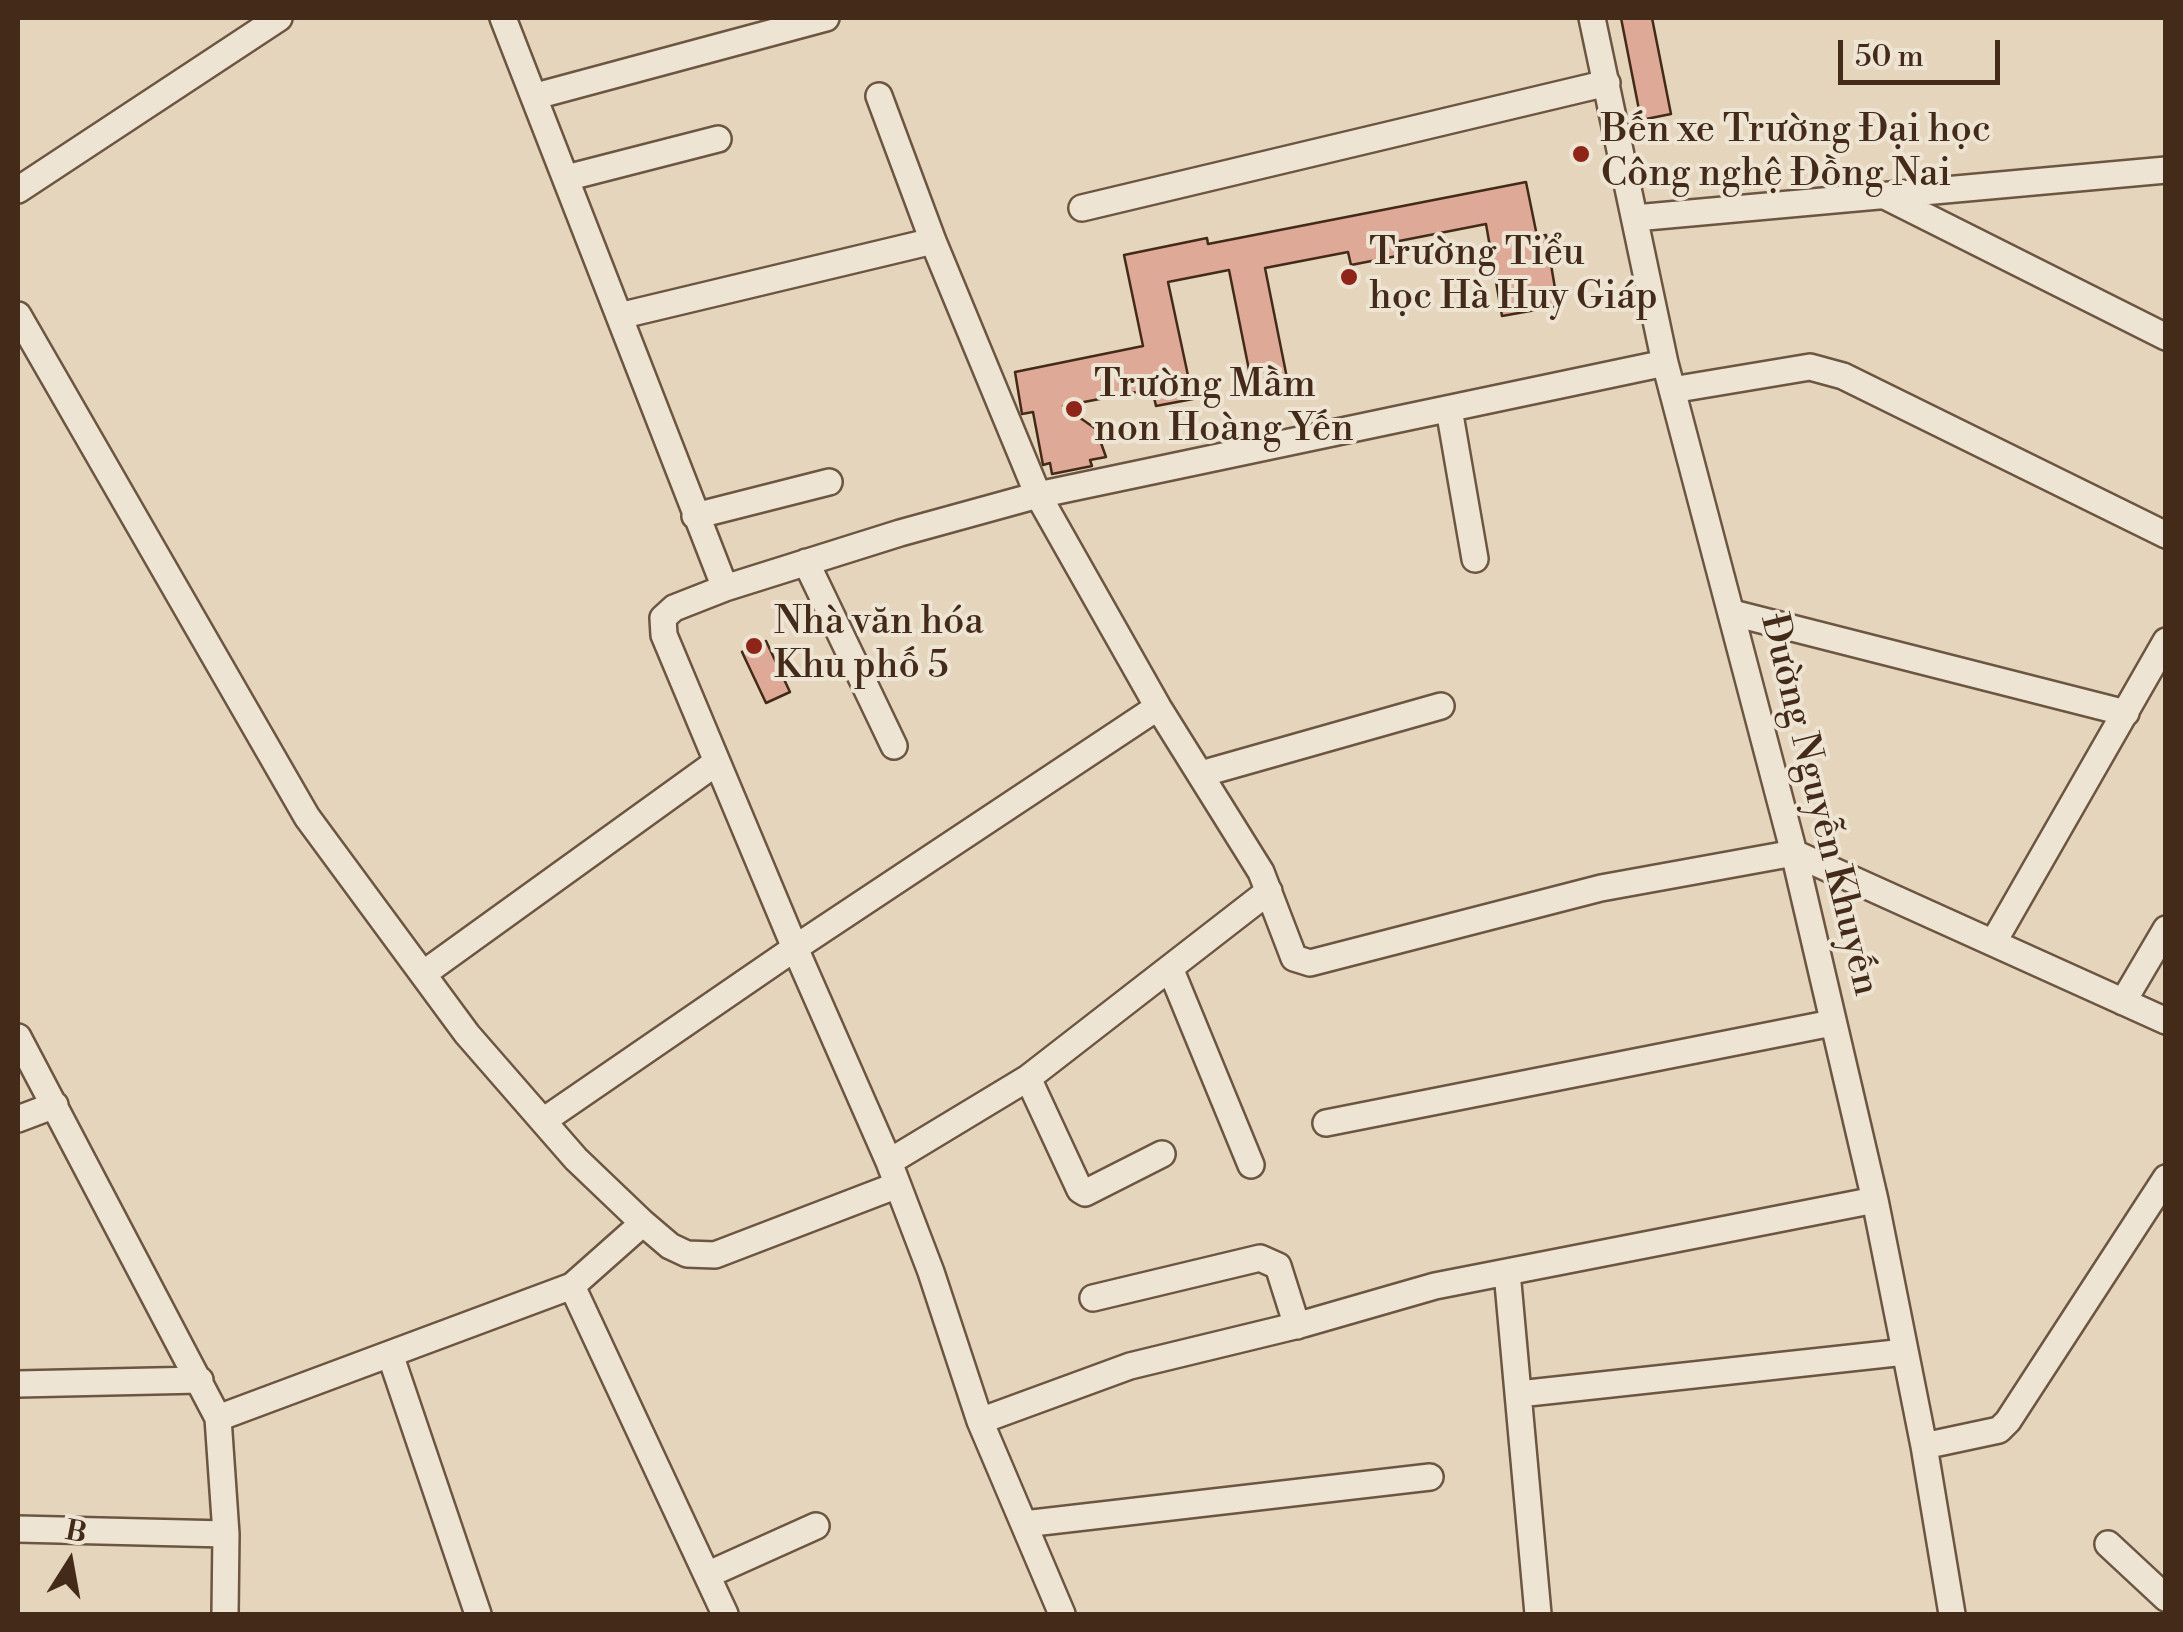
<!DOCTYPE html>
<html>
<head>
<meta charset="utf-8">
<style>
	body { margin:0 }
	#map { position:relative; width:2183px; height:1632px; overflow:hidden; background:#e5d5bc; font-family:"Libre Bodoni",serif }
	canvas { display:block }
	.frame { position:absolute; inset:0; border:20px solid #442a18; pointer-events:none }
	.north { position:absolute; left:20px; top:1512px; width:100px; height:100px; -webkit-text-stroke:8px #eee4d3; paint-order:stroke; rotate:11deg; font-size:28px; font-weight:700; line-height:40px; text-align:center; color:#442a18 }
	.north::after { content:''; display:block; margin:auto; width:35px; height:45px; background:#442a18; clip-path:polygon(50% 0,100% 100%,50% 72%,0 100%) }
	.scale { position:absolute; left:1838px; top:40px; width:162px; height:45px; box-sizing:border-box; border:5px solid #442a18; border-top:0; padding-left:12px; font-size:30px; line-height:35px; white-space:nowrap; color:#442a18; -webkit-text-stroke:8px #eee4d3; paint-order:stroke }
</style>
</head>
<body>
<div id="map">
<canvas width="2183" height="1632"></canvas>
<div class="frame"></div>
<div class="north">B</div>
<div class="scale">50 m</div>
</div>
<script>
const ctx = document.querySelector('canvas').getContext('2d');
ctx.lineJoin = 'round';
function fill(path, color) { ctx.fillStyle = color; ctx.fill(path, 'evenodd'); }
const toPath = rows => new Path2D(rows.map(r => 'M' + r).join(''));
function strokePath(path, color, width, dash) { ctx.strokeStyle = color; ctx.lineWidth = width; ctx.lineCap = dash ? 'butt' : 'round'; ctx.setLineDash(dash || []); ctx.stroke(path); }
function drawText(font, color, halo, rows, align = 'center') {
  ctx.font = font + ' "Libre Bodoni",serif'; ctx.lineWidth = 8; ctx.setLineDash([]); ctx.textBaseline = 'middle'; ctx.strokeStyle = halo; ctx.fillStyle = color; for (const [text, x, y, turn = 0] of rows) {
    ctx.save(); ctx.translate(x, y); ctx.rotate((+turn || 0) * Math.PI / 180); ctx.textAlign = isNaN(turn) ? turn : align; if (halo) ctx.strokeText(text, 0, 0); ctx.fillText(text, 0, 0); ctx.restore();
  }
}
const building = toPath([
	[1621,18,1652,18,1671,114,1641,120,1621,18],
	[1526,182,1537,236,1546,235,1558,306,1502,316,1486,224,1394,242,1397,256,1351,265,1348,252,1265,268,1289,388,1254,395,1229,270,1168,282,1193,399,1156,406,1152,389,1063,406,1096,429,1106,457,1090,460,1092,466,1052,474,1050,463,1043,465,1033,412,1022,414,1015,372,1143,346,1124,255,1207,238,1208,244,1526,182],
	[766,641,790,692,766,703,742,652,766,641]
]);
const minor = toPath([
	[503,18,725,588],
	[1592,18,1665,363,1794,853,1875,1200,1924,1446,1952,1614],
	[536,96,826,18],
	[879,96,933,241,1038,495,1158,707,1261,872,1294,958,1310,963,1601,888,1794,853,2166,1021],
	[566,178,718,139],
	[18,190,279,18],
	[1885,196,2166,337],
	[1082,208,1607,83],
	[1635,218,2166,170],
	[18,315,307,817,467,1034,576,1159,643,1223,572,1286,725,1614],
	[619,316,933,241],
	[1672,390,1810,367,1843,376,2166,535],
	[1449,409,1475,559],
	[695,516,829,482],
	[806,562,894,746],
	[1733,613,2126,713],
	[1201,774,1441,706],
	[1993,943,2166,641],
	[1170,968,1251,1165],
	[423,974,717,762],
	[2123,1002,2166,929],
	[18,1037,218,1418,226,1534,225,1614],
	[1028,1078,1080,1190,1085,1193,1162,1154],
	[18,1119,55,1105],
	[543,1121,795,948,1158,707],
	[1326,1123,1832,1023],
	[889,1162,1028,1078,1269,891],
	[643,1223,670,1246,687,1254,715,1255,895,1186],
	[1507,1272,1538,1614],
	[1093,1298,1260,1258,1278,1266,1297,1326],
	[390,1354,478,1614],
	[18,1384,200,1380],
	[1519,1394,1905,1352],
	[218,1418,572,1286],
	[980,1421,1130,1366,1303,1324,1435,1286,1875,1200],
	[1924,1446,1999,1430,2008,1421,2166,1178],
	[1024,1524,1430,1477],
	[18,1529,226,1534],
	[2108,1544,2166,1598],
	[707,1575,816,1526],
	[1062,1614,980,1421,931,1272,889,1162,795,948,664,635,663,618,674,608,725,588,900,533,1038,495,1665,363]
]);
const markers = [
	[1581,154,10,"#8f2418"],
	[1349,277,10,"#8f2418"],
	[1074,409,10,"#8f2418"],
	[754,646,10,"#8f2418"]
];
const poiNames = [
	["Bến xe Trường Đại học",1601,132],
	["Công nghệ Đồng Nai",1601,176],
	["Trường Tiểu",1369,255],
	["học Hà Huy Giáp",1369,299],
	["Trường Mầm",1094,387],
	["non Hoàng Yến",1094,431],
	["Nhà văn hóa",774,624],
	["Khu phố 5",774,668]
];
const streetNames = [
	["Đường Nguyễn Khuyến",1818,805,76]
];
fill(building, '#dea997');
strokePath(building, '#442a18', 2.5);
strokePath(minor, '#6c5541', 30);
strokePath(minor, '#eee4d3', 25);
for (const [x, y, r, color] of markers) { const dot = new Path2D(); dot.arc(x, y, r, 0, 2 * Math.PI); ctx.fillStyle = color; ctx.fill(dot); strokePath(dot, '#eee4d3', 4); }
drawText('38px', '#442a18', '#eee4d3', poiNames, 'left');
drawText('38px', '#442a18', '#eee4d3', streetNames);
</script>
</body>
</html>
